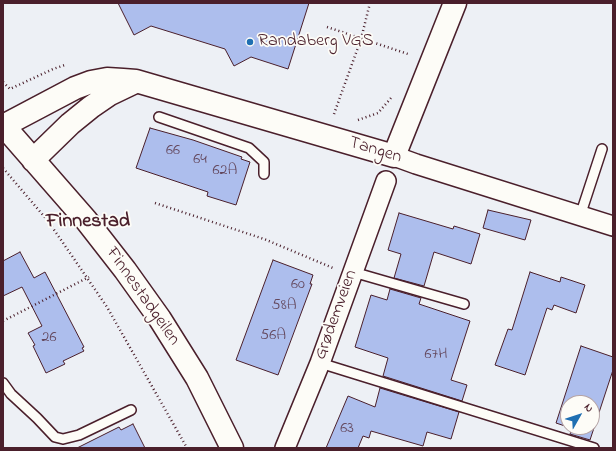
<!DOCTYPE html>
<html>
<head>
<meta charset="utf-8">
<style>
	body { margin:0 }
	#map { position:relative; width:616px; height:451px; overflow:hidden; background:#edf0f5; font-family:"Indie Flower",sans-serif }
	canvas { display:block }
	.frame { position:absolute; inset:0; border:4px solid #4a1f2b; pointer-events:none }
	.north { position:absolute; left:560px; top:395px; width:40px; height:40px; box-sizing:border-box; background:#fdfcf7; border:1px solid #b5a4a5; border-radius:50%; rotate:51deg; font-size:11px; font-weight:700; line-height:16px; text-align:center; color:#4a1f2b }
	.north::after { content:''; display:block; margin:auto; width:14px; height:18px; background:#1f6fb2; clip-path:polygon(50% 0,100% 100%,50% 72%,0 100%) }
</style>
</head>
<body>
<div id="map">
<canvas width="616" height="451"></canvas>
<div class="frame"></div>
<div class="north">N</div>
</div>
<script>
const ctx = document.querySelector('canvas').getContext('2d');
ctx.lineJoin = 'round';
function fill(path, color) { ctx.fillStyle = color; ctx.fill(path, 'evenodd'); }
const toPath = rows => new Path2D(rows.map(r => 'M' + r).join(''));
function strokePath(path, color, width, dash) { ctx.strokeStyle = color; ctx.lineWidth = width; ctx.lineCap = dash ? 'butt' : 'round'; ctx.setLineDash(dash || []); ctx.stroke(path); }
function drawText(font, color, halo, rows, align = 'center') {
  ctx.font = font + ' "Indie Flower",sans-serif'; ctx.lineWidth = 3.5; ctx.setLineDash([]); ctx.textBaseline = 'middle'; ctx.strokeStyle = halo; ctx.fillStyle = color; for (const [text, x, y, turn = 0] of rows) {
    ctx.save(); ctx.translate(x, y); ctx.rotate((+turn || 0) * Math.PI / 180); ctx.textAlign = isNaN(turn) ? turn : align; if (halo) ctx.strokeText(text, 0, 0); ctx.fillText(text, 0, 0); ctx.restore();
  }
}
const building = toPath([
	[118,3,309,3,288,69,251,57,234,66,225,49,151,26,134,35,118,3],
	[150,128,193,140,242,157,241,159,250,162,236,205,207,196,208,192,136,168,150,128],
	[488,210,531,220,525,240,483,228,488,210],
	[399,213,453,229,454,226,480,234,471,264,434,252,424,286,394,278,401,254,388,250,399,213],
	[20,252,34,278,45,272,84,347,82,348,84,351,63,361,65,364,46,373,33,346,35,345,28,333,42,326,22,287,3,296,3,261,20,252],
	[273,260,313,275,310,284,312,284,278,375,236,360,273,260],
	[530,272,560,282,561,277,585,285,576,313,554,305,552,310,547,308,525,375,495,365,508,329,512,330,530,272],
	[390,289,421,298,419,304,470,321,451,380,467,385,462,401,383,376,388,358,355,347,371,295,387,300,390,289],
	[581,346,613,357,613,370,590,440,570,434,572,428,569,427,592,427,592,403,568,403,568,427,556,423,581,346],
	[380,388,459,412,451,439,427,432,423,446,371,431,369,438,363,436,358,448,326,448,348,396,375,407,380,388],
	[133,424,145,448,77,448,119,427,121,430,133,424]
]);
const path = toPath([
	[327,27,408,54],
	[3,82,10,89,53,69,65,65],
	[334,114,361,39,370,3],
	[358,120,378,113,391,98],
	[3,168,48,221,107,307,187,448],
	[155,203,264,239,333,268],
	[3,321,89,277]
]);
const service = toPath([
	[159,117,249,148,264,162,264,174],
	[580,216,602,149],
	[353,272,464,304],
	[320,363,594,448],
	[3,383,11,394,37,418,55,437,63,439,79,435,131,410]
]);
const minor = toPath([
	[394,156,416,164,613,226],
	[285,448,320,363,386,181]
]);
const secondary = toPath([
	[3,125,86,220,125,270,160,319,197,378,232,448],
	[3,126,75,88,91,82,107,79,123,80,136,81,394,156,455,3],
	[33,160,70,124,91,107,110,94,135,82]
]);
const markers = [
	[250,42,4,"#1f6fb2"]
];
const numberNames = [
	["66",173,151],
	["64",200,160],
	["62A",225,171],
	["60",298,285],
	["58A",284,306],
	["56A",273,336],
	["26",49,338],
	["67H",436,355],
	["63",347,429]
];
const poiNames = [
	["Randaberg VGS",258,42]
];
const streetNames = [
	["Tangen",375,151,17],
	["Finnestadgeilen",142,297,55],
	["Grødemveien",337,315,-70]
];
const quarterNames = [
	["Finnestad",88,223]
];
fill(building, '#adbeed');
strokePath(building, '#4a1f2b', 1);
strokePath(service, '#4a1f2b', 12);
strokePath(minor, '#4a1f2b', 22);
strokePath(secondary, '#4a1f2b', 25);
strokePath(path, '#4a1f2b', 2.5, [1, 3]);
strokePath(service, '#fdfcf7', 9);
strokePath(minor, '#fdfcf7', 19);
strokePath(secondary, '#fdfcf7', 22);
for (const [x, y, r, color] of markers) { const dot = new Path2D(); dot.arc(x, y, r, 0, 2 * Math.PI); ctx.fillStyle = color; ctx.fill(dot); strokePath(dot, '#fdfcf7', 1.5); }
drawText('16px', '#63475c', null, numberNames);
drawText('18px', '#4a1f2b', '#fdfcf7', poiNames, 'left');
drawText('18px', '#4a1f2b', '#fdfcf7', streetNames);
drawText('bold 20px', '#4a1f2b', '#fdfcf7', quarterNames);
</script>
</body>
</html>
